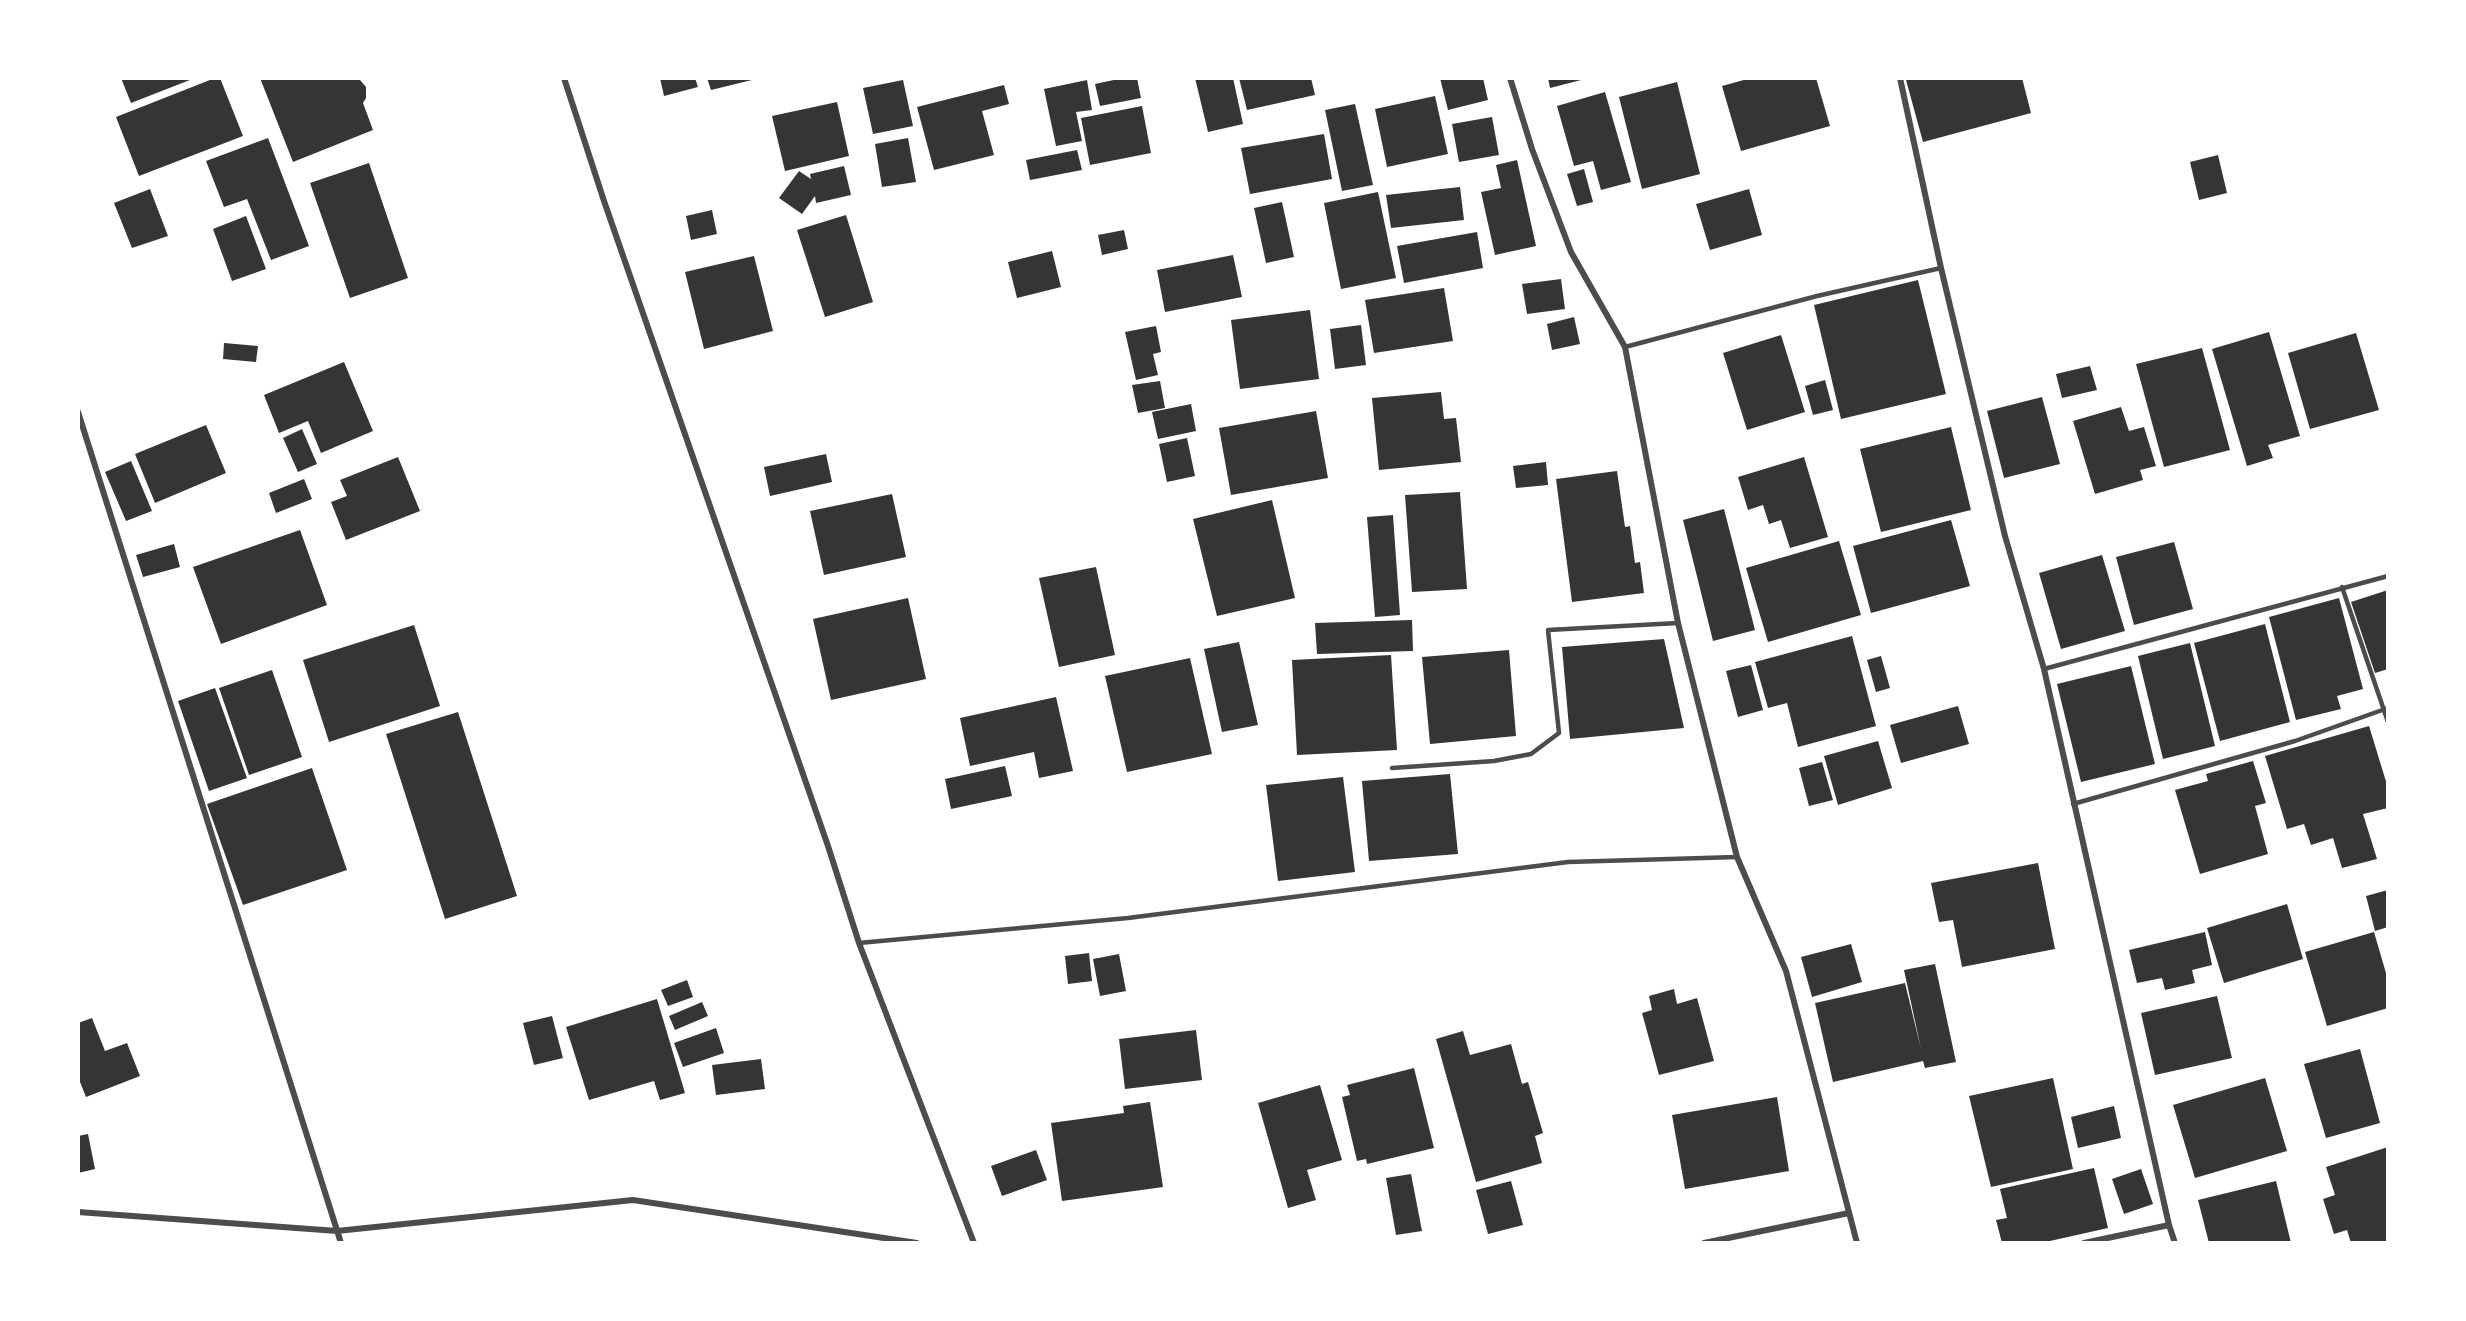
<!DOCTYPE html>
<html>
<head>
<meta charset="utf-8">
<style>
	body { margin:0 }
	#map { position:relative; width:2466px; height:1321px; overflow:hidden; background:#fff; font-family:Inter,sans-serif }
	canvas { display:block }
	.frame { position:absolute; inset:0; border:80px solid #fff; pointer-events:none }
</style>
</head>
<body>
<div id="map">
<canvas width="2466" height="1321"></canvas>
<div class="frame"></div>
</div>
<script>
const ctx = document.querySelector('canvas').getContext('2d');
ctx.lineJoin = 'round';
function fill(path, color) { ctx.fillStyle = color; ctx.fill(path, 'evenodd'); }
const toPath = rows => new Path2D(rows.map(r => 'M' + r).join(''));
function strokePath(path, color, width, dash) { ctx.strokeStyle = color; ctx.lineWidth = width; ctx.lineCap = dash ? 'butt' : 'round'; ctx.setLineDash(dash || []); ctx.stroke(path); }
const building = toPath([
	[121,78,195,78,131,103],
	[215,78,220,78,243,136,139,176,116,117],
	[260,78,360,80,366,87,366,98,363,103,373,130,293,162],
	[660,78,695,78,698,87,664,96],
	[707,78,755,78,756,79,711,90],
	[1123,78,1137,78,1141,98,1100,106,1095,84],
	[1195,78,1233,78,1243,124,1208,132],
	[1239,78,1311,78,1315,95,1247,110],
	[1440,78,1483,78,1488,100,1448,110],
	[1548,78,1585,78,1585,79,1550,88],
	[1751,78,1816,78,1830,126,1741,151,1722,86],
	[1915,78,2022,78,2031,113,1923,142,1906,80],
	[903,80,913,126,873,134,863,88],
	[1087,80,1092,110,1076,112,1082,141,1056,146,1044,89],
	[1677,82,1700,174,1642,189,1619,97],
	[1004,85,1009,104,982,111,994,155,934,170,917,107],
	[1605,92,1631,182,1601,190,1593,161,1574,166,1557,106],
	[1435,96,1448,154,1387,167,1375,109],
	[837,102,849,156,785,171,772,116],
	[1355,104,1373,185,1342,191,1325,110],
	[1142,106,1151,153,1090,165,1081,118],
	[1492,117,1499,155,1459,162,1452,124],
	[1324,134,1332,179,1250,194,1241,148],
	[268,138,309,246,271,260,247,199,224,207,206,161],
	[908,138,916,182,882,187,875,144],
	[1077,150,1082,170,1030,180,1026,160],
	[2218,155,2227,193,2199,200,2190,162],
	[1517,160,1536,246,1495,255,1481,192,1501,188,1496,165],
	[369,163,408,278,350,298,310,183],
	[844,166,851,195,816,203,815,196,802,214,779,198,799,171,811,179,810,174],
	[1584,169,1593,202,1577,206,1567,174],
	[1460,187,1464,220,1391,228,1386,195],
	[150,189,168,236,132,248,114,203],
	[1749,189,1762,235,1710,250,1696,204],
	[1378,192,1396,278,1341,289,1324,203],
	[1282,202,1294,257,1266,263,1254,208],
	[712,210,717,234,691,240,686,216],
	[846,215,873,302,825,317,797,230],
	[246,216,266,269,232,281,213,229],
	[1124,230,1128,249,1102,255,1098,235],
	[1477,232,1483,268,1404,283,1397,246],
	[1052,251,1061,287,1017,298,1008,262],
	[1233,255,1242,297,1165,312,1157,270],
	[754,256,773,331,704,349,685,272],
	[1561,279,1565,309,1527,314,1522,284],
	[1918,280,1946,394,1841,419,1814,305],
	[1444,288,1453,341,1374,353,1365,300],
	[1310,310,1319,379,1240,389,1231,320],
	[1574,317,1580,344,1552,350,1547,324],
	[1361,325,1366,365,1335,369,1330,329],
	[1156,326,1161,352,1153,354,1158,375,1136,380,1125,332],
	[2269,332,2300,436,2268,445,2273,458,2247,466,2212,349],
	[2356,333,2379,410,2310,429,2288,353],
	[1781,335,1805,412,1747,430,1723,353],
	[224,343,258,346,256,362,223,359],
	[2202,348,2230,450,2164,467,2136,364],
	[344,362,373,431,321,453,308,421,279,433,264,395],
	[2090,366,2097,390,2062,398,2056,374],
	[1825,380,1833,410,1813,415,1805,386],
	[1160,381,1165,408,1138,413,1132,385],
	[1441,392,1444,419,1456,418,1461,462,1379,470,1372,398],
	[2042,397,2060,464,2004,478,1987,411],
	[1191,404,1196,431,1158,439,1152,412],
	[2121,407,2129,431,2144,427,2156,466,2140,470,2143,480,2095,494,2073,421],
	[1316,411,1328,478,1231,495,1219,428],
	[206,425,226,473,155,503,135,454],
	[1951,427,1971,510,1881,532,1860,449],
	[302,429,317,464,298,472,283,438],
	[1187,438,1195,476,1167,482,1159,444],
	[826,454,832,482,770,496,764,467],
	[398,457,420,511,346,540,331,502,347,496,340,480],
	[1804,457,1828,537,1790,548,1781,520,1769,524,1763,505,1748,510,1738,477],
	[131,461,152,511,126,521,105,472],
	[1546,462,1548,485,1516,488,1513,466],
	[1617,471,1625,527,1630,526,1635,563,1640,562,1644,593,1572,602,1556,479],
	[304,479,312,499,276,513,269,493],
	[1460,492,1467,589,1412,592,1405,495],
	[892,494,906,557,824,575,810,511],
	[1272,500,1295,598,1217,616,1193,519],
	[1724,509,1755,630,1713,641,1683,520],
	[1393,515,1400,615,1375,617,1367,517],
	[1951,520,1970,586,1871,613,1853,546],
	[300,530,327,605,221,644,193,567],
	[1839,541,1861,615,1768,642,1746,568],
	[2174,542,2193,609,2134,625,2116,557],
	[174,544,180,567,143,577,136,555],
	[2102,555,2125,631,2061,649,2039,573],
	[1096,567,1115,655,1059,667,1039,578],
	[2388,590,2388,669,2375,673,2351,602],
	[908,598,926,679,831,700,813,619],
	[2339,598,2363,689,2337,696,2341,709,2296,720,2269,617],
	[1412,620,1413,651,1317,654,1315,623],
	[2265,624,2290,722,2220,741,2194,643],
	[414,625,440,706,329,742,303,660],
	[1852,636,1876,726,1798,747,1787,703,1768,708,1755,662],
	[1664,639,1684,728,1570,739,1562,647],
	[1239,642,1258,725,1222,732,1204,649],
	[2190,643,2215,746,2163,759,2138,656],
	[1509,650,1516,736,1430,744,1422,657],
	[1391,655,1397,750,1297,755,1292,660],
	[1881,656,1890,688,1876,692,1867,660],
	[1190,658,1212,754,1127,772,1105,676],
	[1751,665,1763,710,1738,717,1726,671],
	[2131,666,2155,764,2081,782,2057,684],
	[272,670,302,757,249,775,219,688],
	[215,688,247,778,209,791,178,701],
	[1056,697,1073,771,1039,778,1034,752,970,766,960,718],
	[1958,706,1969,744,1901,763,1890,725],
	[458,712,517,896,445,919,386,734],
	[2369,726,2388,788,2388,808,2363,814,2377,859,2342,868,2333,838,2311,845,2304,824,2287,829,2265,756],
	[1878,741,1892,788,1838,805,1824,756],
	[2253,761,2266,803,2255,806,2268,854,2200,874,2175,790,2208,781,2206,774],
	[1822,762,1833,800,1809,806,1799,768],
	[1005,766,1012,796,951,809,945,779],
	[312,768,347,870,243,905,207,804],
	[1450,774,1458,854,1369,861,1362,781],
	[1343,777,1355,872,1278,881,1266,785],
	[2038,863,2055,949,1962,967,1953,920,1939,922,1931,883],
	[2388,890,2388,927,2375,931,2366,896],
	[2287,904,2303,959,2224,983,2207,928],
	[2205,932,2212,965,2192,970,2195,983,2165,990,2162,978,2137,983,2129,950],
	[2374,932,2388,980,2388,1008,2327,1026,2305,952],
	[1851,944,1862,982,1812,997,1801,957],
	[1089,953,1092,981,1068,984,1065,956],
	[1119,954,1126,991,1100,996,1093,959],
	[1935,964,1956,1062,1925,1068,1923,1061,1833,1082,1815,1003,1905,983,1921,1049,1904,970],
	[687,980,693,997,668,1006,661,990],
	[1674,989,1677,1004,1697,998,1714,1061,1659,1075,1642,1013,1652,1010,1649,996],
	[2217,996,2232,1058,2155,1075,2141,1013],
	[657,999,685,1093,660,1100,654,1081,589,1100,566,1027],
	[702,1002,708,1016,675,1030,669,1016],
	[552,1016,563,1058,534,1065,523,1023],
	[92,1018,105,1051,127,1043,140,1076,86,1097,78,1077,78,1023],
	[716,1028,724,1053,683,1067,674,1043],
	[1196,1030,1202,1080,1125,1089,1119,1039],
	[1463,1031,1470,1055,1511,1044,1522,1084,1528,1082,1543,1133,1535,1136,1542,1163,1476,1182,1436,1039],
	[2360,1049,2380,1123,2326,1138,2304,1064],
	[761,1059,765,1089,716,1095,712,1065],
	[1414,1068,1434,1148,1367,1164,1366,1159,1357,1161,1342,1097,1350,1095,1347,1085],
	[2053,1078,2073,1169,1991,1187,1969,1096],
	[2265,1078,2287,1151,2195,1178,2173,1105],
	[1320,1085,1342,1160,1307,1170,1316,1200,1288,1208,1258,1103],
	[1777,1097,1789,1171,1685,1189,1672,1115],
	[1150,1102,1163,1187,1062,1201,1051,1123,1124,1113,1123,1106],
	[2114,1106,2121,1138,2078,1148,2071,1117],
	[88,1134,95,1169,78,1173,78,1136],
	[2388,1147,2388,1243,2351,1243,2347,1230,2334,1234,2323,1199,2335,1195,2326,1167],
	[1036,1150,1047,1180,1002,1196,991,1166],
	[2094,1168,2108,1228,2041,1243,2002,1243,1996,1220,2007,1218,2000,1189],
	[2141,1169,2153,1204,2124,1214,2112,1179],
	[1411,1174,1422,1231,1396,1235,1386,1178],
	[1511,1181,1523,1225,1488,1234,1476,1190],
	[2276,1181,2291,1243,2209,1243,2198,1200]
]);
const service = toPath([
	[1625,347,1817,296,1941,268],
	[2342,587,2388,722],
	[2044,669,2388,576],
	[1392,768,1494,761,1531,754,1559,733,1548,630,1678,623],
	[2073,804,2295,741,2388,708],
	[859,943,1128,918,1568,862,1737,857]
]);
const minor = toPath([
	[564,78,604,201,828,846,859,943,974,1243],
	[1510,78,1532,149,1571,252,1625,347,1678,623,1737,857,1786,971,1857,1243],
	[1900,78,1941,268,2005,536,2044,669,2169,1225],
	[78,412,341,1243],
	[78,1212,337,1231,633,1200,917,1243],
	[1704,1243,1849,1213],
	[2084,1243,2169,1225,2175,1243]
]);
fill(building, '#353535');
strokePath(service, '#4c4c4c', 4.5);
strokePath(minor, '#4c4c4c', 6);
</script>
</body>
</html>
